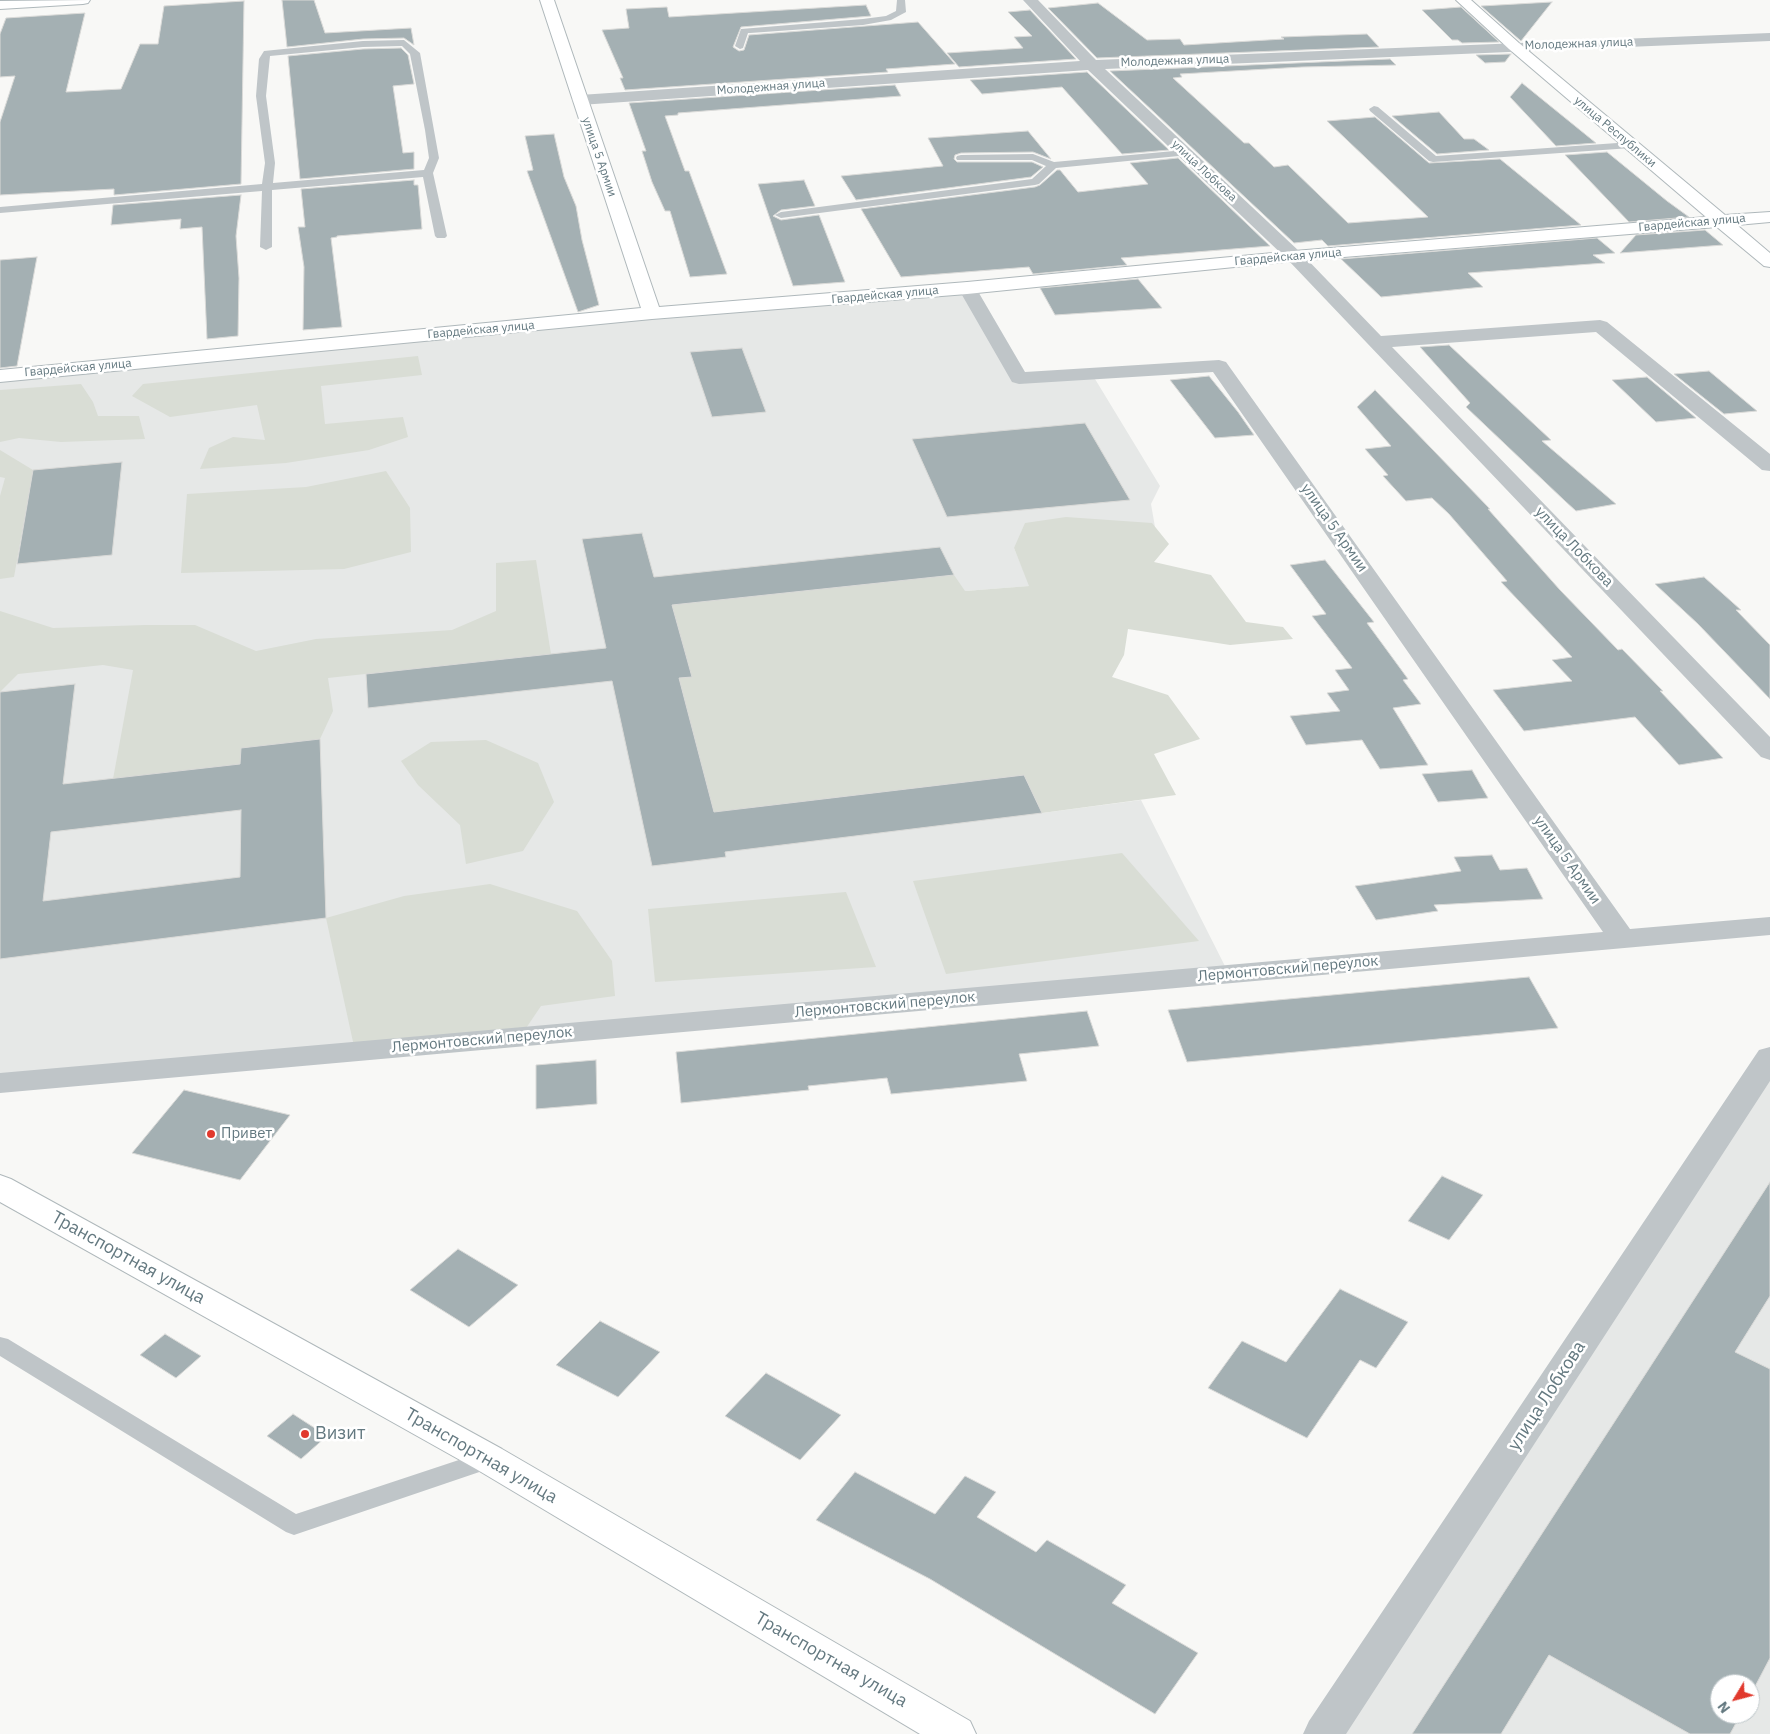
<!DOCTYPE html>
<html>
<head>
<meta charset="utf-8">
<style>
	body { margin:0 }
	#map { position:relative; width:1770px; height:1734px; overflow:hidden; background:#f8f8f6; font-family:"IBM Plex Sans",sans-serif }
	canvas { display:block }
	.north { position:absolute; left:1710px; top:1674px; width:50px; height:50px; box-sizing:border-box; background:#fff; border:1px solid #c1c9cc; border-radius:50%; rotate:233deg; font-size:14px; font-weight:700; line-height:20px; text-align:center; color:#647980 }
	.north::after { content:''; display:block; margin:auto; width:18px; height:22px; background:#e1392d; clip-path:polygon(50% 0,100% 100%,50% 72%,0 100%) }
</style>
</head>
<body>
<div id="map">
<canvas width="1770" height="1734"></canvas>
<div class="north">N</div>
</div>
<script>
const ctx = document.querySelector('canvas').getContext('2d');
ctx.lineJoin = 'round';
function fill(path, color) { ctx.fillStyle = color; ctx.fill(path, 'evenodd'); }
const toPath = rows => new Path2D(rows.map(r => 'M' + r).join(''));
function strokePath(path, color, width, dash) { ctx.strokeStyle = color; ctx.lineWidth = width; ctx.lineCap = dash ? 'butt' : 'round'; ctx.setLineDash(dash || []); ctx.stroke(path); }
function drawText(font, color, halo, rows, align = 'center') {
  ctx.font = font + ' "IBM Plex Sans",sans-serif'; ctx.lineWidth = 5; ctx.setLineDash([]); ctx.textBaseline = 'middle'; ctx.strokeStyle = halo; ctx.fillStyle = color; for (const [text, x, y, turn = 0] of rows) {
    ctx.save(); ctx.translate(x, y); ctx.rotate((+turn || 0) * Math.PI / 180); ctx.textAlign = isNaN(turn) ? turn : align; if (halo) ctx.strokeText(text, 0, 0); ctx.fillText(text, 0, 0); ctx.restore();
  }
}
const built = toPath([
	[967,288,1019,378,1092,374,1160,486,1151,504,1155,527,1014,548,1030,586,965,591,692,677,679,679,749,808,1024,775,1042,813,1141,800,1229,974,0,1083,0,376],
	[1770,1057,1770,1734,1323,1734],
	[1720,1684,1750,1684,1750,1714,1720,1714]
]);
const green = toPath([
	[418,356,422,375,321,386,325,424,403,417,408,437,369,450,286,463,200,469,209,448,233,437,265,440,257,405,170,417,132,396,143,384],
	[81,384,93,402,98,416,139,416,145,439,61,442,19,438,0,442,0,390],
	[0,450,33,470,14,577,0,579,0,496,5,478,0,477],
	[386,471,410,508,411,552,344,569,181,573,187,494,306,487],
	[1066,517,1152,523,1169,544,1154,562,1211,575,1246,622,1283,627,1293,639,1230,645,1128,629,1124,655,1112,677,1168,695,1200,739,1154,754,1176,795,1042,813,1024,775,749,808,720,835,679,678,691,677,659,606,954,575,965,591,1029,586,1014,548,1025,523],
	[536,560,551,654,328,678,333,711,320,739,241,748,240,764,113,779,133,670,103,665,18,674,0,692,0,611,53,628,145,625,195,625,256,651,316,639,452,630,496,611,496,563],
	[486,740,538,763,554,802,523,851,466,864,460,825,418,785,401,761,431,742],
	[1122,853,1199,941,946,974,913,881],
	[490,884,577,911,612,961,615,996,541,1006,520,1037,355,1051,326,918,404,896],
	[846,892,876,967,655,982,648,909]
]);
const building = toPath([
	[282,0,314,0,325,33,411,28,414,45,404,38,363,39,287,47,282,0],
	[244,1,241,184,114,195,114,189,0,195,0,122,15,76,0,77,0,34,6,18,85,13,66,92,121,89,140,44,158,44,164,6,244,1],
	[1552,2,1521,41,1481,6,1552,2],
	[1098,3,1147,40,1180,39,1184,45,1284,39,1281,37,1367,34,1379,47,1097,58,1048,8,1098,3],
	[866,5,871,16,741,27,733,47,739,51,744,50,749,35,918,22,955,64,886,69,888,72,625,90,620,78,623,78,602,30,629,28,626,9,667,7,669,17,866,5],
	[1461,7,1499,42,1462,43,1458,40,1452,40,1422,10,1461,7],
	[1030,10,1076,59,959,67,947,53,1023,48,1014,37,1032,36,1008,12,1030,10],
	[401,48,408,55,414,84,393,86,403,153,414,152,414,169,300,179,288,56,363,49,401,48],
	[1511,54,1505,62,1485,63,1476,55,1511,54],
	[1390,59,1396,65,1302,67,1180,74,1182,77,1173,78,1244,143,1249,143,1274,167,1288,165,1348,223,1428,217,1327,121,1375,117,1429,163,1500,159,1581,225,1328,246,1322,240,1294,243,1110,71,1390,59],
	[1087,72,1169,150,1122,154,1062,87,982,94,970,80,1087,72],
	[1522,83,1596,143,1556,146,1510,97,1522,83],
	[895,85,901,96,678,113,678,115,665,116,685,171,689,171,727,274,690,277,670,211,665,211,652,182,642,151,646,151,629,103,895,85],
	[1439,112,1464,139,1474,139,1489,150,1437,154,1392,116,1439,112],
	[1028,131,1051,159,1033,152,961,153,955,155,954,159,957,162,1032,162,1043,167,1031,177,856,200,841,176,943,166,928,138,1028,131],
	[554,134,564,177,576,206,582,240,599,305,578,312,527,171,533,170,525,136,554,134],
	[1607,152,1667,201,1689,217,1629,222,1565,155,1607,152],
	[1178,158,1270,246,1121,258,1127,265,1033,274,1029,267,901,277,861,209,1035,187,1040,185,1057,170,1060,170,1078,192,1148,184,1130,163,1178,158],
	[414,180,414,185,418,185,422,229,337,236,337,237,331,238,342,327,303,330,304,267,298,227,305,227,301,189,414,180],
	[804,180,815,206,781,210,773,216,781,220,819,215,845,282,793,286,758,184,804,180],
	[241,195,236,236,239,278,238,336,207,339,202,227,180,229,181,219,111,225,113,205,241,195],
	[1705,230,1723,245,1620,253,1636,235,1705,230],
	[1597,238,1615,253,1593,255,1605,263,1468,273,1483,287,1381,297,1341,259,1597,238],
	[37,257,17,366,0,368,0,260,37,257],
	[1138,279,1162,308,1055,315,1040,288,1138,279],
	[1449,345,1551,440,1542,441,1616,504,1576,511,1565,501,1466,407,1470,403,1420,347,1449,345],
	[742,348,766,412,712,417,690,352,742,348],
	[1709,371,1757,411,1724,414,1674,374,1709,371],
	[1209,376,1238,412,1254,435,1215,438,1170,380,1209,376],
	[1647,377,1696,418,1656,422,1612,380,1647,377],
	[1375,390,1490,509,1488,509,1560,590,1618,650,1622,649,1663,691,1660,691,1723,758,1679,765,1635,717,1524,731,1493,690,1572,681,1552,660,1572,657,1501,582,1507,581,1449,514,1432,498,1406,501,1383,476,1388,475,1365,449,1391,446,1357,407,1375,390],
	[1085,423,1130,500,947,517,912,439,1085,423],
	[122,462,112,555,17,564,33,470,122,462],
	[642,533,654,577,940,547,954,575,672,605,692,677,679,678,714,812,1024,775,1042,813,725,852,726,857,652,866,612,681,368,708,366,674,606,648,582,539,642,533],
	[1325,560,1374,622,1367,623,1408,679,1403,680,1421,704,1393,708,1428,765,1380,769,1362,740,1306,745,1290,716,1340,711,1327,693,1349,690,1335,670,1352,668,1312,616,1326,614,1290,565,1325,560],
	[1704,577,1741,610,1736,610,1770,645,1770,699,1698,624,1655,584,1704,577],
	[75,684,63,784,240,764,241,748,320,739,326,918,0,959,0,692,75,684],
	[241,810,240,877,43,901,51,832,241,810],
	[1472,770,1488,798,1438,802,1422,774,1472,770],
	[1492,855,1500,870,1527,868,1543,899,1434,905,1438,911,1376,920,1355,886,1461,871,1454,857,1492,855],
	[1529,977,1558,1028,1187,1062,1168,1010,1529,977],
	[1087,1011,1099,1046,1019,1054,1027,1081,891,1094,887,1078,808,1086,809,1090,681,1103,676,1052,1087,1011],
	[596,1060,597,1104,536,1109,536,1065,596,1060],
	[184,1090,290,1115,240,1180,132,1153,184,1090],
	[1442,1176,1483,1195,1449,1240,1408,1221,1442,1176],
	[1770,1182,1770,1296,1735,1352,1770,1369,1770,1658,1750,1696,1750,1684,1720,1684,1720,1714,1741,1714,1730,1734,1690,1734,1549,1655,1501,1734,1412,1734,1770,1182],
	[458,1249,518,1285,469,1327,410,1290,458,1249],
	[1340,1289,1408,1322,1376,1368,1360,1360,1307,1438,1208,1388,1242,1341,1286,1362,1340,1289],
	[600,1321,660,1352,618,1397,556,1365,600,1321],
	[165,1334,201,1356,176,1378,140,1355,165,1334],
	[766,1373,841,1415,800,1460,725,1416,766,1373],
	[293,1414,327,1436,301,1459,267,1436,293,1414],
	[855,1472,935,1514,965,1476,996,1492,977,1517,1036,1552,1047,1540,1126,1585,1112,1603,1198,1653,1155,1714,930,1579,816,1520,855,1472]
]);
const service = toPath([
	[897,0,905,0,906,12,891,20,863,25,750,33,748,33,743,48,740,49,735,46,741,29,863,19,886,16,896,11,897,0],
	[404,40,420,53,439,158,433,173,447,236,445,238,437,238,435,236,423,177,272,190,272,247,266,250,260,247,262,191,0,213,0,207,262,184,265,163,256,96,259,59,264,51,363,41,404,40],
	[402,46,410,54,425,130,429,158,424,170,273,183,275,163,266,96,270,56,363,47,402,46],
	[1374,106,1378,107,1436,156,1631,142,1636,145,1631,148,1433,162,1429,161,1370,111,1369,109,1374,106],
	[1185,150,1190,153,1189,155,1056,168,1039,184,1035,185,781,218,775,215,781,212,1032,179,1046,166,1032,160,957,160,956,158,957,156,961,155,1033,154,1054,162,1185,150],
	[0,1337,8,1339,296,1514,489,1450,497,1452,501,1459,497,1466,294,1535,286,1532,0,1356,0,1337]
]);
const minor = toPath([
	[1023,0,1038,0,1096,60,1770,33,1770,41,1105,69,1300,252,1381,336,1600,320,1607,322,1770,454,1770,471,1762,470,1596,332,1392,347,1770,737,1770,760,1761,757,1288,260,1088,70,580,105,574,103,572,100,574,97,580,95,1080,61,1023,0],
	[967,282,974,284,976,288,1025,372,1219,360,1226,362,1630,929,1770,917,1770,935,0,1093,0,1073,1603,932,1213,372,1019,384,1012,382,958,288,960,284,967,282],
	[1770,1047,1770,1081,1346,1734,1303,1734,1309,1721,1759,1050,1770,1047]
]);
const secondary = toPath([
	[90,0,88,3,83,4,0,9,0,1,90,0],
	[540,0,554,0,659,307,967,282,1294,251,1706,217,1509,49,1456,0,1471,0,1519,43,1725,215,1770,212,1770,222,1737,225,1770,253,1770,267,1764,266,1717,227,1294,261,967,294,652,319,0,382,0,370,641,308,540,0],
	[0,1175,11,1179,502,1449,970,1721,976,1734,920,1734,476,1469,0,1202,0,1175]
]);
const markers = [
	[211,1134,5,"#e1392d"],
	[305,1434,5,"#e1392d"]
];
const farStreetnames = [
	["Молодежная улица",1579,44,-2],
	["Молодежная улица",1175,61,-2],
	["Молодежная улица",771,87,-4],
	["улица Республики",1615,132,40],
	["улица 5 Армии",599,157,71],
	["улица Лобкова",1204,171,43],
	["Гвардейская улица",1692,223,-5],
	["Гвардейская улица",1288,257,-5],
	["Гвардейская улица",885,295,-5],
	["Гвардейская улица",481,330,-5],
	["Гвардейская улица",78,368,-5]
];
const streetNames = [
	["улица 5 Армии",1334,528,55],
	["улица Лобкова",1574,547,46],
	["улица 5 Армии",1567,860,55],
	["Лермонтовский переулок",1288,969,-5],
	["Лермонтовский переулок",885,1005,-5],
	["Лермонтовский переулок",482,1040,-5]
];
const poiNames = [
	["Привет",221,1134]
];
const nearStreetnames = [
	["Транспортная улица",128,1258,29],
	["улица Лобкова",1547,1396,-57],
	["Транспортная улица",481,1456,30],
	["Транспортная улица",831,1660,30]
];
const nearPoinames = [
	["Визит",315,1434]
];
fill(built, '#e6e8e7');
fill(green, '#d9ddd5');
fill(building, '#a4b0b3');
strokePath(building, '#dadad8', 1);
strokePath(secondary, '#afb8bb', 2);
fill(service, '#bfc5c8');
fill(minor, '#bfc5c8');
fill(secondary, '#fff');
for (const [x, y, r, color] of markers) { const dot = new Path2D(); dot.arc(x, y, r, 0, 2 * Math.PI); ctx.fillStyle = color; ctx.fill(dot); strokePath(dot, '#fff', 2); }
drawText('12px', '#647980', '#fff', farStreetnames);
drawText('15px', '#647980', '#fff', streetNames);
drawText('15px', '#647980', '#fff', poiNames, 'left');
drawText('18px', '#647980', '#fff', nearStreetnames);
drawText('18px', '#647980', '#fff', nearPoinames, 'left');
</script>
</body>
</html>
